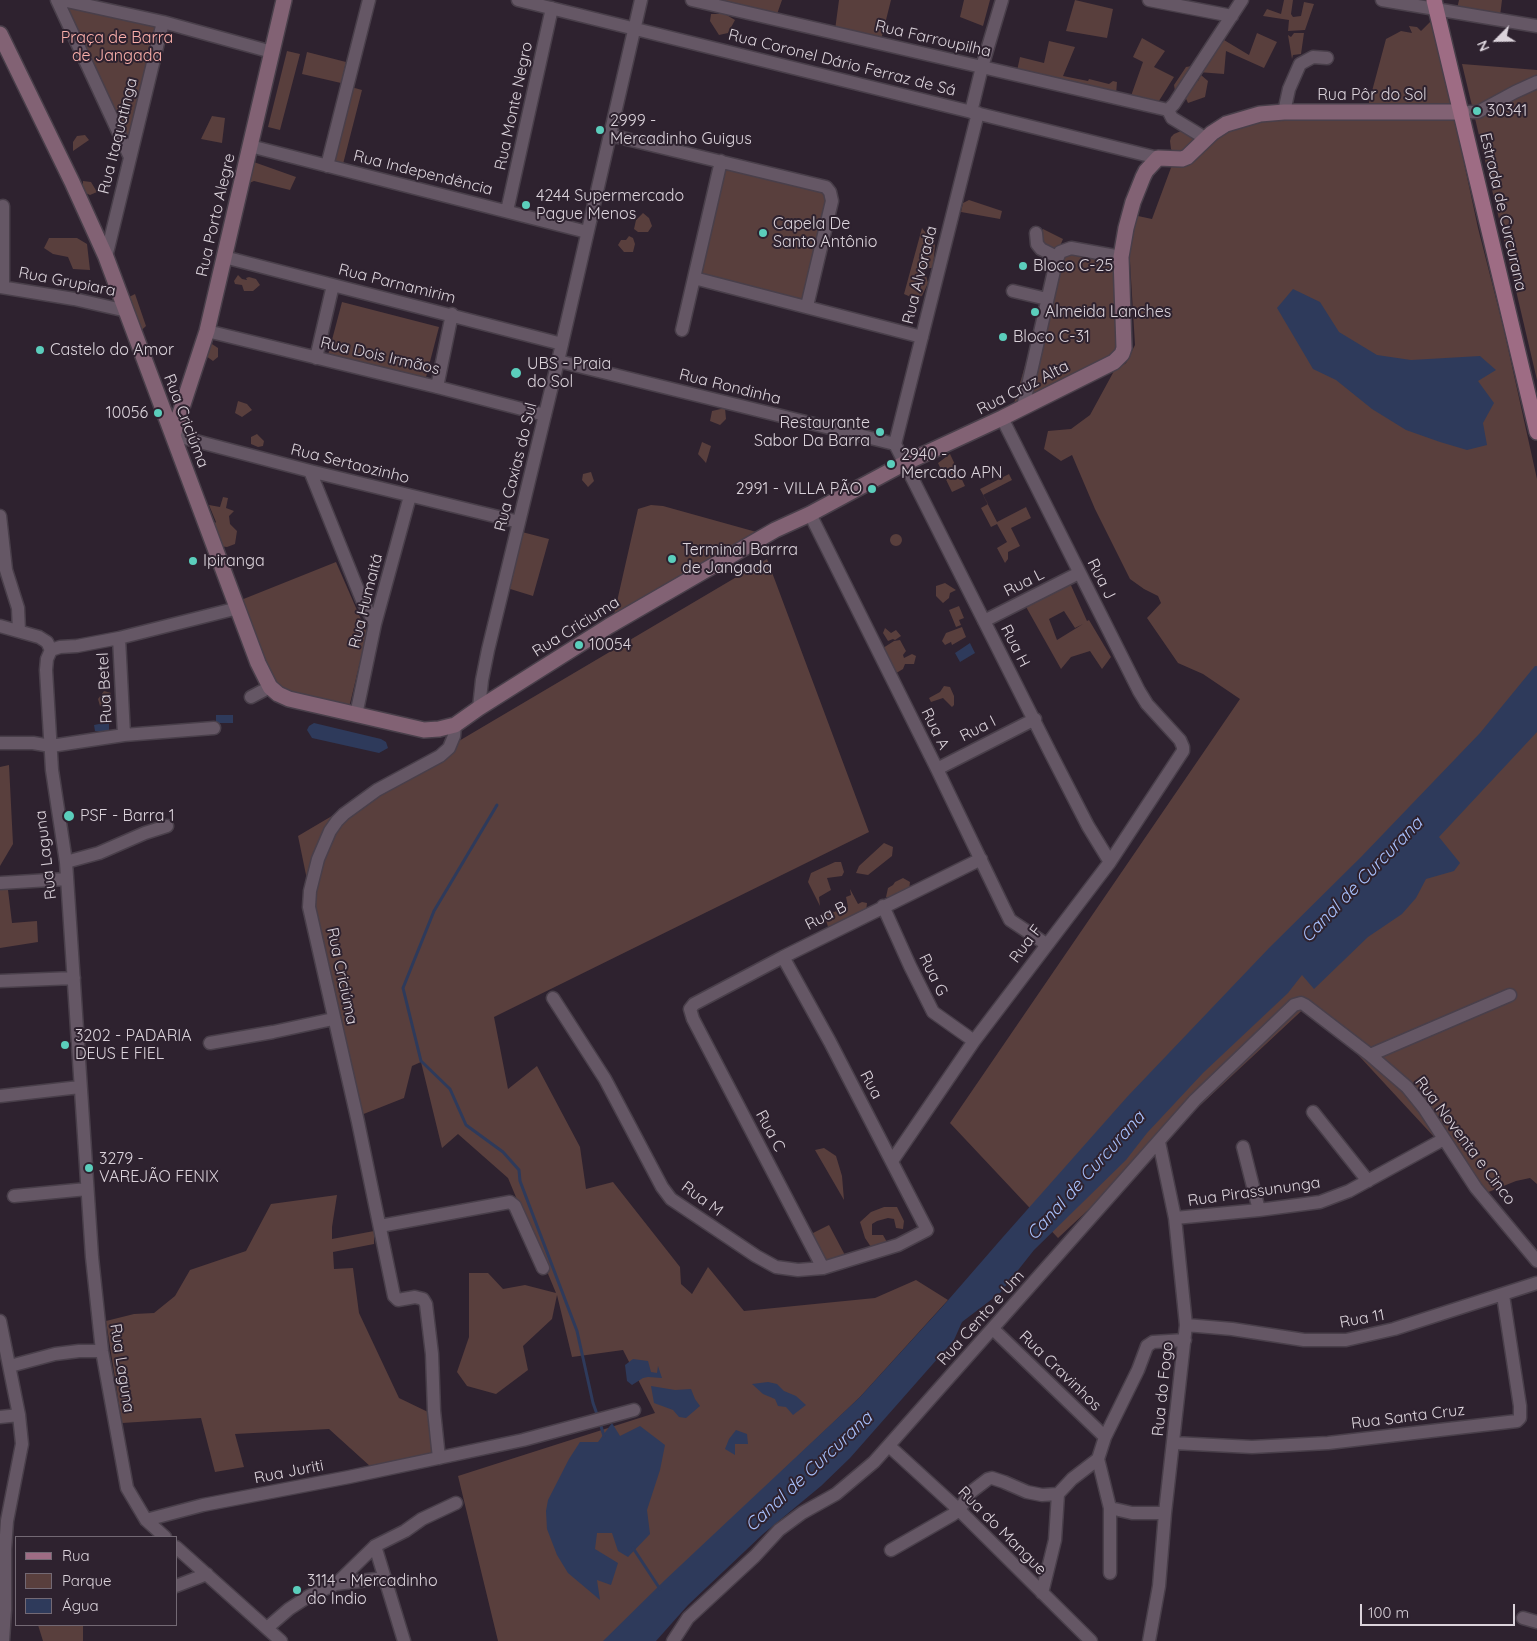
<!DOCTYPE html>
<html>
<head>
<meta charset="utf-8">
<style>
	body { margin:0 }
	#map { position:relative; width:1537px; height:1641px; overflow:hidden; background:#2e222f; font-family:Quicksand,sans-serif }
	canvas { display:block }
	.legend { position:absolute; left:15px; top:1536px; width:162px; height:90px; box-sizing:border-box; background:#2e222f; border:1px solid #736974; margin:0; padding:6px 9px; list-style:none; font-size:15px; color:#dbd3db }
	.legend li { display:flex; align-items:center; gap:10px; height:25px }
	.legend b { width:25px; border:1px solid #736974 }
	.north { position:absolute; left:1472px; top:15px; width:50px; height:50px; -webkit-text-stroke:4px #2e222f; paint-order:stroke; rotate:247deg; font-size:14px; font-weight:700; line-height:20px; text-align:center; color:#dbd3db }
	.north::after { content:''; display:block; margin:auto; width:18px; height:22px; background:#dbd3db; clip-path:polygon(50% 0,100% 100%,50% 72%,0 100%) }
	.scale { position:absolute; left:1360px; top:1604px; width:155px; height:22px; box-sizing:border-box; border:2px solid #dbd3db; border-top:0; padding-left:6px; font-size:15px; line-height:18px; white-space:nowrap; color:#dbd3db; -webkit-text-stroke:4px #2e222f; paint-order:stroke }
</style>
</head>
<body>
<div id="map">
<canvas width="1537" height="1641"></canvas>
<ul class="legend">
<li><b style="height:6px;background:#9e6c84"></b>Rua</li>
<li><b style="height:14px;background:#593f3d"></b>Parque</li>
<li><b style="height:14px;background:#2e3a5b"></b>Água</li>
</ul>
<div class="north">N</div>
<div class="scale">100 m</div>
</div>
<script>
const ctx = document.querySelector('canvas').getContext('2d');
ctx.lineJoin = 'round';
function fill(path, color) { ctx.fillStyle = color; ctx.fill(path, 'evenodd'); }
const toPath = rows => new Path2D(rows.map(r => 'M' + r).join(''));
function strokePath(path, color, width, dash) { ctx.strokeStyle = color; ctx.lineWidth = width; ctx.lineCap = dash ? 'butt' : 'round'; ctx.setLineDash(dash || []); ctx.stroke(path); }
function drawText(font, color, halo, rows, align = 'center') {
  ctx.font = font + ' Quicksand,sans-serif'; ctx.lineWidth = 4; ctx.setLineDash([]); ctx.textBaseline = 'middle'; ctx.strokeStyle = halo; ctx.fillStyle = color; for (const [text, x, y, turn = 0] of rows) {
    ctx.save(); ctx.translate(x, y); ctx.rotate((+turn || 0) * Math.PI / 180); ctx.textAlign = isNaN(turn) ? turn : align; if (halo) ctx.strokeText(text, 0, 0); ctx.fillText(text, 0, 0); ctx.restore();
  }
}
const green = toPath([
	[57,0,159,22,126,148],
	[703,0,782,0,776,17],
	[839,0,891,0,881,40,835,30],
	[964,0,990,0,983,26,960,17],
	[1075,0,1113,9,1107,38,1066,31],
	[1284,0,1293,0,1291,14,1293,17,1301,16,1304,2,1314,4,1305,30,1288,31,1289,20,1263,16,1267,9,1281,14],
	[1459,0,1502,0,1500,16,1457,9],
	[711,14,725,14,735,20,728,33,719,35,710,21],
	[1431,21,1455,109,1368,106,1386,39,1401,31,1412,33,1409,26,1417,27,1421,31],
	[1257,33,1277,42,1264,68,1226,51,1224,74,1198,72,1224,40,1249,55],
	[1294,33,1304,33,1301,54,1293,55,1292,59,1288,35,1291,37],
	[1142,38,1165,51,1154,67,1174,77,1157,104,1131,96,1143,62,1133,57],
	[1049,41,1075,47,1063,76,1088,81,1089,79,1109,84,1113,81,1117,82,1116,95,1015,80,1020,57,1044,63],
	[287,51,300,54,280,130,268,127],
	[307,52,346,62,341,83,302,74],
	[1462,64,1537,70,1537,380,1510,265],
	[1192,66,1198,81,1201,75,1208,81,1205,97,1188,103,1181,88,1175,91,1174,85,1186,67],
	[344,85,362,90,343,164,325,160],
	[212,116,225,118,222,143,201,139],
	[1454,116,1478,228,1504,330,1537,479,1537,1184,1530,1178,1516,1181,1486,1193,1310,1003,1058,1238,950,1123,1240,699,1203,674,1178,663,1147,618,1161,603,1158,596,1144,589,1130,579,1095,509,1072,455,1061,461,1044,449,1048,431,1071,429,1090,415,1114,371,1126,363,1135,345,1129,245,1138,216,1152,219,1172,165,1218,134,1252,121,1278,117],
	[1181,131,1192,136,1193,139,1194,143,1188,154,1173,152,1171,149,1170,141,1171,137,1174,134],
	[85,135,89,140,73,151,73,142,77,136],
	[251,161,296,177,290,190,254,181,247,184],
	[721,161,830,192,807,306,694,278],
	[83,181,91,182,97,192,90,195,83,192],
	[969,200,1002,211,1000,219,961,212,963,203],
	[643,213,649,218,652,226,648,232,638,232,634,229,636,220],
	[922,228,935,245,933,268,924,268,928,283,922,296,913,298,904,294],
	[1043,229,1063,239,1060,246,1120,257,1122,350,1013,407,1059,249,1056,252,1043,245,1042,234],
	[629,236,633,238,635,244,633,252,624,252,618,245,621,240,626,240],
	[49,238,77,238,87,244,90,270,73,269,68,257,53,254,44,248],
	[238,275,242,279,247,280,246,278,249,277,256,279,260,285,253,291,244,291,242,285,235,284,234,281],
	[135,294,146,326,133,338,119,302],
	[342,302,439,327,425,381,328,355],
	[212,344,218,348,218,357,213,361,206,356,206,348],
	[238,401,247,404,252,410,242,417,235,413],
	[725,408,726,419,720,425,710,421,712,411],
	[257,434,264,441,263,446,258,447,251,444,251,437],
	[702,442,711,446,706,463,698,454],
	[950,454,965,486,952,492,938,463],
	[591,472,594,481,588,487,582,480,583,474],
	[1009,474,1012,480,983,495,997,522,1026,507,1031,518,1011,528,1020,546,1008,552,1008,559,1005,563,997,548,1007,542,997,524,991,527,981,508,988,504,980,489],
	[223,497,228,498,226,508,234,511,229,516,230,524,237,531,235,544,227,547,218,546,210,528,216,522,209,505,220,507],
	[651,505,663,506,760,533,613,619,638,509],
	[522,532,549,539,533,596,507,588],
	'890 540a6 6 0 1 1 12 0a6 6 0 1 1-12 0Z',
	[767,559,869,832,494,1017,508,1089,537,1066,580,1147,586,1189,613,1182,680,1267,681,1284,692,1294,708,1267,744,1311,875,1298,916,1280,948,1300,860,1397,604,1641,498,1641,458,1476,655,1413,623,1350,572,1357,557,1295,552,1319,523,1346,528,1370,496,1394,467,1386,457,1372,469,1337,469,1273,488,1273,503,1289,525,1285,556,1293,508,1178,458,1134,442,1148,421,1062,412,1066,404,1098,356,1117,298,836],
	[336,562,367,633,347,716,271,694,231,604],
	[1069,581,1087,621,1089,620,1111,657,1102,669,1090,651,1071,657,1061,669,1025,605],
	[1064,611,1075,628,1083,624,1057,640,1049,619],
	[945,583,956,590,950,593,949,598,943,603,936,596,936,586],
	[959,606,964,618,959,620,961,625,956,627,949,610],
	[962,627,966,637,952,645,951,642,945,645,942,641,946,633],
	[885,628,891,633,896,630,901,636,895,640,893,639,888,641,883,633],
	[900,640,906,651,903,655,904,658,912,654,916,656,914,664,905,664,903,669,893,675,883,648,894,641],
	[944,686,950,687,954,696,954,705,952,707,943,698,931,702,929,698,940,692],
	[104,691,111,693,111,707,100,706,98,699],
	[9,765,13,844,0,866,0,767],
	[884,843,893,847,892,856,868,875,856,873,859,866],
	[835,862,841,862,844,872,842,876,827,878,831,890,819,897,820,906,808,882,811,873],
	[903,878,910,882,909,891,896,897,886,897,888,888,893,885,895,882],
	[850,889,858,904,862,902,867,903,866,912,829,930,825,917,830,911,834,912,848,907,846,897,851,895],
	[0,890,8,890,12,923,37,921,38,942,0,948],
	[824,1148,836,1156,842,1176,844,1200,815,1150],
	[337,1195,332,1227,332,1239,374,1231,374,1244,333,1252,334,1269,353,1268,359,1313,399,1398,428,1412,434,1454,371,1467,329,1429,235,1434,244,1467,215,1472,201,1418,122,1423,106,1321,134,1314,154,1313,175,1296,190,1270,246,1251,271,1204],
	[884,1207,897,1207,904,1221,903,1229,896,1228,894,1219,888,1218,877,1221,872,1224,872,1235,883,1235,888,1244,871,1247,865,1238,860,1222,871,1212],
	[829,1225,846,1257,817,1264,805,1237],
	[38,1625,83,1625,83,1641,43,1641]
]);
const water = toPath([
	[1293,289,1320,302,1339,332,1377,355,1411,360,1480,356,1496,370,1478,381,1494,403,1483,423,1487,445,1467,450,1440,442,1406,430,1372,409,1336,380,1313,369,1277,308],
	[970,643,975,653,960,662,955,653],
	[1535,666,1537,666,1537,732,1439,837,1460,863,1454,871,1426,879,1416,898,1402,914,1368,937,1314,989,1302,975,1288,993,1203,1073,1147,1133,1126,1160,1034,1250,1000,1293,962,1322,954,1340,850,1458,821,1486,763,1534,688,1605,656,1641,603,1641,665,1580,860,1397,943,1306,1003,1237,1127,1097,1269,948,1361,857,1480,733],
	[216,715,233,715,233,723,216,723],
	[109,719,109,731,95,731,94,725,104,723,104,720],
	[314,723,381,739,386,742,388,748,379,753,312,738,307,730,309,726],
	[633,1359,648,1361,651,1372,657,1373,658,1366,662,1378,648,1377,643,1378,632,1385,627,1381,625,1365],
	[768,1382,777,1384,784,1391,796,1396,806,1405,793,1415,786,1407,778,1406,775,1399,763,1394,752,1384],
	[651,1386,675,1390,691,1389,695,1399,700,1406,686,1418,679,1417,673,1410,654,1403],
	[612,1423,620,1436,640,1426,665,1445,660,1470,647,1510,650,1534,628,1557,618,1551,612,1533,597,1533,595,1549,618,1563,611,1585,597,1580,600,1600,568,1573,557,1555,547,1529,546,1511,548,1500,569,1459,580,1442,598,1442],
	[736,1430,747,1434,748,1444,735,1444,735,1455,725,1449,729,1439]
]);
const stream = toPath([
	[497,805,434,911,403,988,421,1061,450,1089,466,1125,503,1152,519,1170,520,1181,577,1331,593,1403,598,1417],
	[600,1423,604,1436],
	[633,1548,660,1589]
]);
const street = toPath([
	[57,0,129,155],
	[62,0,163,22,272,52],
	[518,0,1158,158],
	[692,0,1168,110],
	[1149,0,1232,16],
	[1382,0,1537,26],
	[971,112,982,67,1002,0],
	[1284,112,1289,89,1300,64,1313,57,1327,58],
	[1462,112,1478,112,1515,92,1537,82],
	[610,135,826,187,830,192,832,201,807,306],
	[1205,138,1172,118,1168,110,1174,104,1242,0],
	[250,146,587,232],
	[327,166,369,0],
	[3,206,3,287],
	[507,211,552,8],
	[1036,233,1037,244,1041,249,1057,257],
	[106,257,163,22],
	[224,257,562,344],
	[694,278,922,337],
	[0,287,74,299,127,311],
	[1013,291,1047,299],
	[682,330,721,161],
	[207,331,437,387,545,415],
	[316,358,333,285],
	[558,361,895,444],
	[437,387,452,314],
	[1023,407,1056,262,1060,252,1071,248,1121,257],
	[173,435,310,471,519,522],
	[895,444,1051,754,1088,826,1110,862],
	[895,444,978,113],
	[310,471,362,600,375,624],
	[810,514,937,769,1004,908,1010,920,1046,944],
	[0,516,6,570,18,608,19,631],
	[984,621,1079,573],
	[0,626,39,637,47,642,51,650],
	[119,638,124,735],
	[251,697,270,687],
	[479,708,482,680,488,650,558,361,641,0],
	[356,715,375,624,410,496],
	[0,743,33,743,51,746,124,735,214,728],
	[937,769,1035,719],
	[66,862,99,853,145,833,167,826],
	[0,883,66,879],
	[883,906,910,966,933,1012,974,1041],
	[0,981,74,978],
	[553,998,605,1079,662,1187,671,1199,756,1256,776,1267,798,1270,823,1268,898,1245,927,1230,830,1042,783,957],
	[210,1043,273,1032,333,1019],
	[1370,1055,1510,995],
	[0,1096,80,1087],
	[1313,1112,1368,1181],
	[1243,1147,1259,1210],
	[892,1161,974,1041,1110,862,1183,751,1183,747,1180,740,1147,704,1139,691,1002,418],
	[14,1196,87,1189],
	[1175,1218,1259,1210,1320,1202,1349,1191,1444,1139],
	[380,1226,510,1202,515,1206,543,1268],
	[823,1268,693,1019,690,1009,694,1004,783,957,981,859],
	[0,1321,19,1415,22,1444,7,1521,5,1549,5,1610,3,1641],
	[1186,1325,1232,1329,1304,1340,1346,1340,1394,1329,1537,1283],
	[993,1329,1105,1437],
	[10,1366,55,1354,79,1351,102,1351],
	[0,1417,19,1415],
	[1174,1443,1252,1447,1328,1443,1517,1421,1520,1418,1520,1406,1503,1295],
	[889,1446,959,1510,1091,1641],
	[439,1458,434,1411,432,1354,426,1304,423,1299,415,1297,398,1300,394,1296,358,1122,309,907,310,891,318,859,330,831,337,821,344,814,377,790,440,756,449,748,454,736,455,725],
	[1098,1459,1110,1508,1132,1513,1165,1513],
	[1110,1508,1110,1573],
	[146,1520,203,1505,349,1477,523,1440,634,1410],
	[165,1537,146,1520,127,1488,102,1351,92,1257,66,862,52,770,46,670,47,659,51,650,60,647,77,646,119,638,238,608],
	[375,1546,404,1641],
	[176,1547,281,1641],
	[891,1550,952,1515,959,1510,971,1492,988,1479,992,1478,1004,1482,1027,1492,1042,1495,1058,1494],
	[336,1584,384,1578],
	[176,1586,207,1574],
	[1042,1593,1055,1540,1058,1494,1072,1479,1098,1459,1105,1437,1138,1370,1147,1346,1153,1342,1185,1340],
	[1523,1618,1537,1622],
	[267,1628,289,1609,309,1596,336,1584,375,1546,405,1531,422,1519,456,1503],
	[673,1641,688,1618,755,1556,779,1530,802,1513,836,1494,874,1462,1195,1100,1294,1005,1301,1003,1305,1005,1370,1055,1407,1087,1424,1108,1476,1188,1537,1261],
	[1149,1641,1159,1586,1165,1513,1186,1325,1175,1218,1159,1142]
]);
const secondary = toPath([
	[0,34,72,182,106,257,258,663,270,687,278,694,289,699,424,730,439,729,455,725,479,708,609,626,775,530,810,514,903,464,1002,418,1114,362,1122,354,1124,348,1121,257,1126,228,1133,202,1143,177,1146,171,1158,158,1182,159,1187,157,1212,133,1226,124,1260,114,1284,112,1462,112],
	[173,435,207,331,284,0]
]);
const primary = toPath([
	[1434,0,1537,432]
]);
const markers = [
	[1477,111,5,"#5bcebc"],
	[600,130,5,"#5bcebc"],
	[526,205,5,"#5bcebc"],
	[763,233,5,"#5bcebc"],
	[1023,266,5,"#5bcebc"],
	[1035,312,5,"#5bcebc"],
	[1003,337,5,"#5bcebc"],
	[40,350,5,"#5bcebc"],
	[516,373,6,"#5bcebc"],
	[158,413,5,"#5bcebc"],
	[880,432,5,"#5bcebc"],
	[891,464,5,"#5bcebc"],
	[872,489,5,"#5bcebc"],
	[672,559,5,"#5bcebc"],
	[193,561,5,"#5bcebc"],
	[579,645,5,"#5bcebc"],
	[69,816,6,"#5bcebc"],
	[65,1045,5,"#5bcebc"],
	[89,1168,5,"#5bcebc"],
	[297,1590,5,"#5bcebc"]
];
const parkNames = [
	["Praça de Barra",117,38],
	["de Jangada",117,56]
];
const streetNames = [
	["Rua Farroupilha",933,39,13],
	["Rua Coronel Dário Ferraz de Sá",842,63,14],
	["Rua Pôr do Sol",1372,95],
	["Rua Monte Negro",514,106,-78],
	["Rua Itaquatinga",118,136,-76],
	["Rua Independência",423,173,14],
	["Estrada de Curcurana",1503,212,77],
	["Rua Porto Alegre",216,215,-77],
	["Rua Alvorada",920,275,-76],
	["Rua Grupiara",67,282,11],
	["Rua Parnamirim",397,284,14],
	["Rua Dois Irmãos",380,356,13],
	["Rua Rondinha",730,387,14],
	["Rua Cruz Alta",1023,388,-27],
	["Rua Criciúma",186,421,69],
	["Rua Sertaozinho",350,464,14],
	["Rua Caxias do Sul",516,467,-76],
	["Rua J",1101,579,63],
	["Rua L",1024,583,-27],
	["Rua Humaitá",366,601,-76],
	["Rua Criciuma",576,627,-32],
	["Rua H",1015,646,63],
	["Rua Betel",105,688,-93],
	["Rua A",935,729,64],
	["Rua I",978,729,-27],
	["Rua Laguna",46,855,-97],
	["Rua B",826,916,-27],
	["Rua F",1026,944,-53],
	["Rua G",933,975,64],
	["Rua Criciúma",342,976,78],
	["Rua",871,1085,62],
	["Rua C",770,1131,62],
	["Rua Noventa e Cinco",1465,1141,53],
	["Rua Pirassununga",1254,1192,-8],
	["Rua M",702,1199,36],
	["Rua Cento e Um",981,1318,-48],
	["Rua 11",1362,1319,-10],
	["Rua Laguna",122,1368,81],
	["Rua Cravinhos",1060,1371,44],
	["Rua do Fogo",1163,1389,-84],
	["Rua Santa Cruz",1408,1417,-7],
	["Rua Juriti",289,1472,-11],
	["Rua do Mangue",1002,1531,45]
];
const poiNames = [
	["30341",1487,111],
	["2999 -",610,121],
	["Mercadinho Guigus",610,139],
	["4244 Supermercado",536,196],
	["Pague Menos",536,214],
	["Capela De",773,224],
	["Santo Antônio",773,242],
	["Bloco C-25",1033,266],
	["Almeida Lanches",1045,312],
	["Bloco C-31",1013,337],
	["Castelo do Amor",50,350],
	["UBS - Praia",527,364],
	["do Sol",527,382],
	["10056",148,413,"right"],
	["Restaurante",870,423,"right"],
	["Sabor Da Barra",870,441,"right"],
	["2940 -",901,455],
	["Mercado APN",901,473],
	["2991 - VILLA PÃO",862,489,"right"],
	["Terminal Barrra",682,550],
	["de Jangada",682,568],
	["Ipiranga",203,561],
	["10054",589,645],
	["PSF - Barra 1",80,816],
	["3202 - PADARIA",75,1036],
	["DEUS E FIEL",75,1054],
	["3279 -",99,1159],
	["VAREJÃO FENIX",99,1177],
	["3114 - Mercadinho",307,1581],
	["do Indio",307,1599]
];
const waterNames = [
	["Canal de Curcurana",1362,880,-46],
	["Canal de Curcurana",1086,1176,-48],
	["Canal de Curcurana",809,1472,-43]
];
fill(green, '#593f3d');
fill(water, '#2e3a5b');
strokePath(stream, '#2e3a5b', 3);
strokePath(street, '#493f4a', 15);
strokePath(secondary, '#493f4a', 18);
strokePath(primary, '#493f4a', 18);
strokePath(street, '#655765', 12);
strokePath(secondary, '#826274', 15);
strokePath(primary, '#9e6c84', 15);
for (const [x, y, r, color] of markers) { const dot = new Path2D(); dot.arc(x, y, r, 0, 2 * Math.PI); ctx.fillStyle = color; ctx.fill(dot); strokePath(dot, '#2e222f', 2); }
drawText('16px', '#fcb0ab', '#2e222f', parkNames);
drawText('16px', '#dbd3db', '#2e222f', streetNames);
drawText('16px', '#dbd3db', '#2e222f', poiNames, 'left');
drawText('italic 18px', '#a8c0fc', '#2e222f', waterNames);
</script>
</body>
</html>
